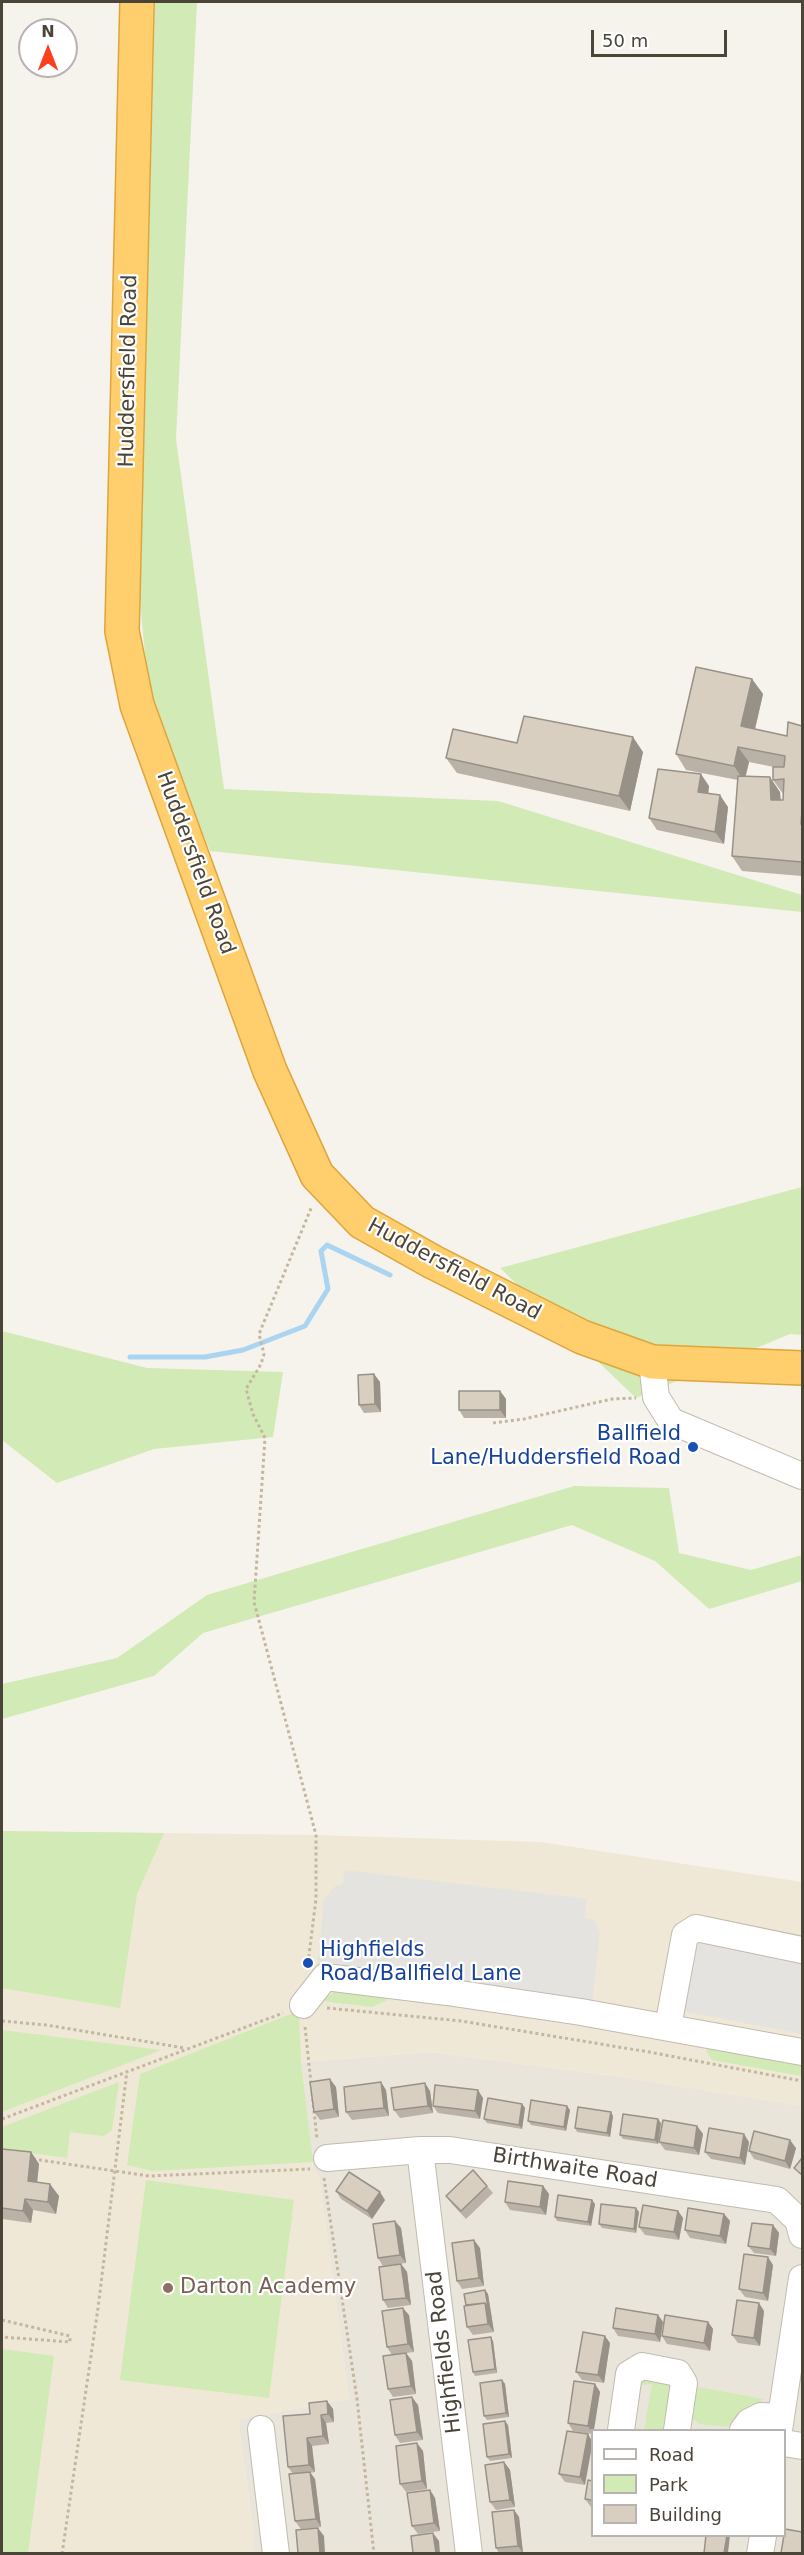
<!DOCTYPE html>
<html>
<head>
<meta charset="utf-8">
<style>
	body { margin:0 }
	#map { position:relative; width:804px; height:2555px; overflow:hidden; background:#f6f3ec; font-family:"DejaVu Sans",sans-serif }
	canvas { display:block }
	.frame { position:absolute; inset:0; border:3px solid #4b4439; pointer-events:none }
	.legend { position:absolute; left:591px; top:2429px; width:195px; height:108px; box-sizing:border-box; background:#fff; border:2px solid #b7b4b0; margin:0; padding:8px 10px; list-style:none; font-size:18px; color:#4b4439 }
	.legend li { display:flex; align-items:center; gap:12px; height:30px }
	.legend b { width:30px; border:2px solid #b7b4b0 }
	.north { position:absolute; left:18px; top:18px; width:60px; height:60px; box-sizing:border-box; background:#fff; border:2px solid #b7b4b0; border-radius:50%; rotate:0deg; font-size:16px; font-weight:700; line-height:24px; text-align:center; color:#4b4439 }
	.north::after { content:''; display:block; margin:auto; width:21px; height:27px; background:#fc3f1d; clip-path:polygon(50% 0,100% 100%,50% 72%,0 100%) }
	.scale { position:absolute; left:591px; top:30px; width:136px; height:27px; box-sizing:border-box; border:3px solid #4b4439; border-top:0; padding-left:8px; font-size:18px; line-height:21px; white-space:nowrap; color:#4b4439; -webkit-text-stroke:4px #fff; paint-order:stroke }
</style>
</head>
<body>
<div id="map">
<canvas width="804" height="2555"></canvas>
<div class="frame"></div>
<ul class="legend">
<li><b style="height:8px;background:#fff"></b>Road</li>
<li><b style="height:16px;background:#d2eab5"></b>Park</li>
<li><b style="height:16px;background:#d8cfc1"></b>Building</li>
</ul>
<div class="north">N</div>
<div class="scale">50 m</div>
</div>
<script>
const ctx = document.querySelector('canvas').getContext('2d');
ctx.lineJoin = 'round';
function fill(path, color) { ctx.fillStyle = color; ctx.fill(path, 'evenodd'); }
const toPath = rows => new Path2D(rows.map(r => 'M' + r).join(''));
function strokePath(path, color, width, dash) { ctx.strokeStyle = color; ctx.lineWidth = width; ctx.lineCap = dash ? 'butt' : 'round'; ctx.setLineDash(dash || []); ctx.stroke(path); }
function drawText(font, color, halo, rows, align = 'center') {
  ctx.font = font + ' "DejaVu Sans",sans-serif'; ctx.lineWidth = 4.5; ctx.setLineDash([]); ctx.textBaseline = 'middle'; ctx.strokeStyle = halo; ctx.fillStyle = color; for (const [text, x, y, turn = 0] of rows) {
    ctx.save(); ctx.translate(x, y); ctx.rotate((+turn || 0) * Math.PI / 180); ctx.textAlign = isNaN(turn) ? turn : align; if (halo) ctx.strokeText(text, 0, 0); ctx.fillText(text, 0, 0); ctx.restore();
  }
}
const residential = toPath([
	[431,2052,630,2078,802,2106,802,2553,252,2553,253,2528,238,2419,349,2399,319,2177,313,2169,301,2062],
	[592,2430,784,2430,784,2536,592,2536]
]);
const education = toPath([
	[2,1831,316,1835,541,1842,802,1882,802,2106,630,2078,431,2052,302,2062,313,2169,319,2176,349,2399,238,2419,253,2528,252,2553,2,2554]
]);
const green = toPath([
	[155,2,197,2,176,439,224,789,498,801,802,895,802,912,210,851,150,704,140,603],
	[802,1187,802,1335,790,1334,636,1398,500,1268],
	[2,1331,147,1368,283,1372,273,1437,154,1449,57,1483,2,1440],
	[574,1486,669,1488,679,1553,751,1570,802,1555,802,1581,709,1609,655,1561,572,1525,203,1633,154,1676,2,1719,2,1684,117,1658,207,1595],
	[2,1831,164,1833,137,1894,120,2008,2,1988],
	[339,1988,378,1991,387,2000,372,2007,322,2001],
	[293,2013,299,2015,301,2062,313,2162,153,2171,127,2165,140,2074],
	[2,2030,161,2050,2,2112],
	[717,2045,802,2061,802,2076,712,2060,706,2050],
	[119,2082,112,2130,104,2136,70,2132,67,2158,2,2149,2,2127],
	[146,2180,294,2200,269,2398,120,2380],
	[2,2349,54,2356,28,2553,2,2553],
	[642,2376,674,2384,670,2430,644,2430,652,2384,636,2386],
	[693,2386,763,2399,760,2404,739,2415,728,2427,700,2424,690,2417]
]);
const parking = toPath([
	[344,1870,587,1899,584,1918,594,1919,600,1933,592,2003,317,1966,324,1900,335,1886,343,1884],
	[691,1937,802,1954,802,2034,677,2010]
]);
const stream = toPath([
	[130,1357,205,1357,243,1350,305,1326,328,1289,321,1251,327,1245,390,1275]
]);
const path = toPath([
	[493,1423,524,1419,612,1399,636,1398],
	[308,1963,316,1899,316,1835,254,1602,265,1438,253,1414,246,1389,261,1364,264,1354,259,1334,312,1206],
	[327,2008,461,2021,649,2052,802,2081],
	[2,2021,46,2025,185,2048],
	[305,2027,317,2139],
	[2,2119,283,2013],
	[33,2159,149,2176,310,2169],
	[324,2178,357,2399,374,2554],
	[2,2320,70,2336,70,2342,2,2337],
	[62,2554,98,2308,127,2071]
]);
const minor = toPath([
	[652,1362,656,1397,671,1421,802,1476],
	[303,2005,325,1977,447,1992,581,2012,802,2052],
	[668,2027,685,1935,696,1928,802,1950],
	[420,2150,469,2554],
	[327,2158,420,2150,450,2150,777,2200,798,2220,802,2235],
	[261,2429,276,2554],
	[621,2430,629,2374,642,2366,678,2373,684,2383,677,2430],
	[743,2430,749,2422,761,2416,781,2417],
	[779,2430,802,2278],
	[784,2443,802,2446],
	[760,2554,763,2536]
]);
const highway = toPath([
	[137,2,122,631,137,705,270,1071,317,1175,362,1222,433,1262,582,1337,652,1362,802,1368]
]);
const wall = toPath([
	[752,679,763,694,755,729,787,736,802,726,802,876,742,871,732,856,738,780,686,770,676,754],
	[749,762,774,767,773,780,783,794,783,800,781,800,780,792,746,776],
	[517,743,643,752,630,811,457,773,446,758],
	[709,786,708,794,728,807,724,844,657,830,649,818],
	[374,1374,380,1382,381,1412,364,1413,359,1405],
	[500,1391,506,1399,506,1418,464,1418,459,1410],
	[336,2087,339,2117,320,2120,314,2112],
	[386,2090,389,2116,352,2120,346,2112],
	[430,2091,433,2113,400,2118,394,2110],
	[483,2098,480,2119,438,2113,433,2106],
	[522,2104,525,2108,522,2129,487,2123,484,2119],
	[570,2110,566,2131,531,2125,528,2121],
	[613,2116,610,2137,577,2132,575,2128],
	[661,2123,658,2144,623,2139,620,2135],
	[697,2126,703,2134,699,2155,665,2150,659,2142],
	[749,2142,745,2165,711,2159,705,2152],
	[796,2148,790,2169,754,2159,749,2151],
	[2,2149,31,2152,39,2164,37,2182,59,2196,56,2214,33,2210,31,2223,2,2219],
	[487,2186,493,2193,466,2219,452,2204,446,2196],
	[543,2186,549,2194,546,2215,510,2210,505,2202],
	[336,2191,385,2200,372,2219,341,2199],
	[595,2204,591,2226,557,2221,555,2217],
	[636,2208,639,2212,636,2233,602,2228,599,2224],
	[678,2211,683,2218,679,2240,645,2235,639,2227],
	[724,2214,730,2221,726,2244,690,2238,685,2230],
	[773,2225,779,2233,776,2256,754,2253,748,2246],
	[401,2228,406,2263,383,2266,378,2258],
	[480,2248,484,2286,462,2289,457,2281],
	[401,2264,407,2272,411,2305,388,2308,383,2300],
	[773,2265,768,2301,745,2297,739,2289],
	[485,2290,488,2294,494,2332,473,2335,467,2327],
	[764,2311,760,2346,738,2343,732,2335],
	[409,2315,414,2352,392,2355,387,2347],
	[658,2315,663,2322,660,2342,618,2336,613,2328],
	[708,2322,713,2329,710,2351,667,2344,662,2336],
	[493,2341,497,2373,475,2376,473,2372],
	[610,2343,604,2383,582,2380,576,2372],
	[406,2353,412,2361,416,2394,393,2397,388,2389],
	[502,2380,505,2384,509,2417,487,2420,484,2416],
	[595,2384,600,2392,592,2434,573,2431,568,2423],
	[327,2401,333,2409,334,2422,326,2423,329,2444,312,2446,315,2472,310,2473,315,2479,321,2527,301,2529,295,2521,293,2474,288,2467,310,2414],
	[418,2405,423,2440,400,2443,395,2435],
	[508,2425,512,2458,490,2461,487,2457],
	[567,2431,585,2485,565,2482,559,2474],
	[423,2451,427,2489,406,2492,400,2484],
	[504,2462,510,2470,515,2507,496,2510,490,2502],
	[592,2481,592,2507,591,2507,585,2499],
	[430,2490,435,2498,440,2531,418,2534,412,2526],
	[514,2510,519,2517,523,2553,499,2553,496,2548]
]);
const shadedWall = toPath([
	[752,679,763,694,752,742,741,726],
	[633,737,643,752,630,811,619,796],
	[738,747,749,762,744,781,734,766],
	[701,774,709,786,707,804,698,792],
	[770,777,780,792,781,815,771,800],
	[720,795,728,807,724,844,715,832],
	[374,1374,380,1382,381,1412,375,1404],
	[500,1391,506,1399,506,1418,500,1410],
	[330,2079,336,2087,339,2117,334,2109],
	[381,2082,386,2090,389,2116,384,2108],
	[425,2083,430,2091,433,2113,428,2106],
	[478,2090,483,2098,480,2119,475,2111],
	[522,2104,525,2108,522,2129,519,2125],
	[567,2106,570,2110,566,2131,564,2127],
	[611,2112,613,2116,610,2137,607,2133],
	[658,2119,661,2123,658,2144,655,2140],
	[697,2126,703,2134,699,2155,694,2148],
	[744,2134,749,2142,745,2165,740,2158],
	[790,2140,796,2148,790,2169,785,2161],
	[31,2152,39,2164,36,2193,28,2181],
	[50,2184,59,2196,56,2214,48,2202],
	[543,2186,549,2194,546,2215,540,2207],
	[380,2192,385,2200,372,2219,367,2211],
	[25,2199,33,2210,31,2223,23,2211],
	[592,2200,595,2204,591,2226,588,2222],
	[636,2208,639,2212,636,2233,634,2229],
	[678,2211,683,2218,679,2240,674,2232],
	[724,2214,730,2221,726,2244,720,2236],
	[395,2221,401,2228,406,2263,400,2255],
	[773,2225,779,2233,776,2256,770,2249],
	[474,2240,480,2248,484,2286,479,2278],
	[768,2257,773,2265,768,2301,763,2293],
	[401,2264,407,2272,411,2305,406,2298],
	[485,2290,488,2294,494,2332,488,2324,485,2303],
	[759,2303,764,2311,760,2346,754,2338],
	[403,2308,409,2315,414,2352,408,2344],
	[658,2315,663,2322,660,2342,655,2334],
	[708,2322,713,2329,710,2351,704,2343],
	[605,2336,610,2343,604,2383,598,2375],
	[491,2337,493,2341,497,2373,495,2369],
	[406,2353,412,2361,416,2394,411,2386],
	[502,2380,505,2384,509,2417,506,2413],
	[595,2384,600,2392,594,2430,592,2430,592,2432,588,2426],
	[412,2397,418,2405,423,2440,417,2432],
	[327,2401,333,2409,334,2422,328,2414],
	[321,2415,326,2423,329,2444,323,2436],
	[505,2421,508,2425,512,2458,509,2454],
	[588,2434,592,2441,592,2446,585,2485,580,2477],
	[307,2438,312,2446,315,2472,309,2465],
	[417,2443,423,2451,427,2489,422,2481],
	[504,2462,510,2470,515,2507,510,2500],
	[310,2472,315,2479,321,2527,316,2519],
	[430,2490,435,2498,440,2531,434,2523],
	[514,2510,519,2517,523,2553,518,2546],
	[318,2528,324,2536,325,2553,320,2553],
	[433,2533,439,2541,440,2553,436,2553],
	[727,2535,730,2535,728,2553,724,2553]
]);
const building = toPath([
	[696,667,752,679,741,726,787,736,788,722,802,726,802,811,801,824,802,824,802,862,732,856,738,776,770,777,771,800,783,800,784,779,773,780,773,767,784,767,785,756,738,747,734,766,676,754,696,667],
	[524,716,633,737,619,796,446,758,453,729,517,743,524,716],
	[658,769,701,774,698,792,720,795,715,832,649,818,658,769],
	[374,1374,375,1404,359,1405,358,1375,374,1374],
	[459,1391,500,1391,500,1410,459,1410,459,1391],
	[330,2079,334,2109,314,2112,310,2082,330,2079],
	[381,2082,384,2108,346,2112,344,2087,381,2082],
	[425,2083,428,2106,394,2110,391,2088,425,2083],
	[435,2085,478,2090,475,2111,433,2106,435,2085],
	[488,2098,522,2104,519,2125,484,2119,488,2098],
	[531,2100,567,2106,564,2127,528,2121,531,2100],
	[578,2107,611,2112,607,2133,575,2128,578,2107],
	[623,2114,658,2119,655,2140,620,2135,623,2114],
	[663,2120,697,2126,694,2148,659,2142,663,2120],
	[709,2128,744,2134,740,2158,705,2152,709,2128],
	[754,2131,790,2140,785,2161,749,2151,754,2131],
	[2,2149,31,2152,28,2181,50,2184,48,2202,25,2199,23,2211,2,2208,2,2149],
	[802,2158,802,2175,794,2168,802,2158],
	[473,2170,487,2186,461,2211,446,2196,473,2170],
	[349,2172,380,2192,367,2211,336,2191,349,2172],
	[508,2181,543,2186,540,2207,505,2202,508,2181],
	[558,2195,592,2200,588,2222,555,2217,558,2195],
	[601,2204,636,2208,634,2229,599,2224,601,2204],
	[643,2205,678,2211,674,2232,639,2227,643,2205],
	[688,2208,724,2214,720,2236,685,2230,688,2208],
	[395,2221,400,2255,378,2258,373,2224,395,2221],
	[752,2223,773,2225,770,2249,748,2246,752,2223],
	[474,2240,479,2278,457,2281,452,2243,474,2240],
	[744,2254,768,2257,763,2293,739,2289,744,2254],
	[401,2264,406,2298,383,2300,379,2267,401,2264],
	[485,2290,488,2307,485,2303,466,2305,464,2294,485,2290],
	[737,2300,759,2303,754,2338,732,2335,737,2300],
	[485,2303,488,2324,467,2327,464,2306,485,2303],
	[403,2308,408,2344,387,2347,382,2311,403,2308],
	[616,2308,658,2315,655,2334,613,2328,616,2308],
	[665,2315,708,2322,704,2343,662,2336,665,2315],
	[583,2332,605,2336,598,2375,576,2372,583,2332],
	[491,2337,495,2369,473,2372,468,2340,491,2337],
	[406,2353,411,2386,388,2389,383,2356,406,2353],
	[502,2380,506,2413,484,2416,480,2383,502,2380],
	[574,2381,595,2384,588,2426,568,2423,574,2381],
	[412,2397,417,2432,395,2435,390,2400,412,2397],
	[327,2401,328,2414,321,2415,323,2436,307,2438,309,2465,288,2467,283,2416,310,2414,309,2403,327,2401],
	[505,2421,509,2454,487,2457,483,2424,505,2421],
	[567,2431,588,2434,580,2477,559,2474,567,2431],
	[417,2443,422,2481,400,2484,396,2446,417,2443],
	[504,2462,510,2500,490,2502,485,2465,504,2462],
	[310,2472,316,2519,295,2521,289,2474,310,2472],
	[588,2480,592,2481,592,2500,585,2499,588,2480],
	[430,2490,434,2523,412,2526,407,2493,430,2490],
	[514,2510,518,2546,496,2548,492,2512,514,2510],
	[318,2528,320,2553,298,2553,296,2530,318,2528],
	[785,2529,802,2532,802,2553,781,2553,785,2529],
	[433,2533,436,2553,413,2553,411,2536,433,2533],
	[706,2535,727,2535,724,2553,704,2553,706,2535]
]);
const markers = [
	[693,1447,6,"#1a4fb4"],
	[308,1963,6,"#1a4fb4"],
	[168,2288,6,"#8d6e63"]
];
const streetNames = [
	["Huddersfield Road",129,371,-89],
	["Huddersfield Road",195,863,70],
	["Huddersfield Road",454,1270,28],
	["Birthwaite Road",575,2169,9],
	["Highfields Road",445,2352,-97]
];
const transitNames = [
	["Ballfield",681,1435],
	["Lane/Huddersfield Road",681,1459],
	["Highfields",320,1951,"left"],
	["Road/Ballfield Lane",320,1975,"left"]
];
const educationNames = [
	["Darton Academy",180,2288]
];
fill(residential, '#eae5da');
fill(education, '#efe8d6');
fill(green, '#d2eab5');
fill(parking, '#e5e3e0');
strokePath(stream, '#a9d4f2', 5);
strokePath(minor, '#c2bbae', 28);
strokePath(highway, '#e0a43c', 36);
strokePath(path, '#c4b79f', 3, [3, 3]);
strokePath(minor, '#fff', 26);
strokePath(highway, '#ffcf6e', 33);
fill(wall, '#bab2a6');
fill(shadedWall, '#979187');
fill(building, '#d8cfc1');
strokePath(building, '#979187', 1.5);
for (const [x, y, r, color] of markers) { const dot = new Path2D(); dot.arc(x, y, r, 0, 2 * Math.PI); ctx.fillStyle = color; ctx.fill(dot); strokePath(dot, '#fff', 2); }
drawText('21px', '#4b4439', '#fff', streetNames);
drawText('21px', '#164399', '#fff', transitNames, 'right');
drawText('21px', '#785e54', '#fff', educationNames, 'left');
</script>
</body>
</html>
